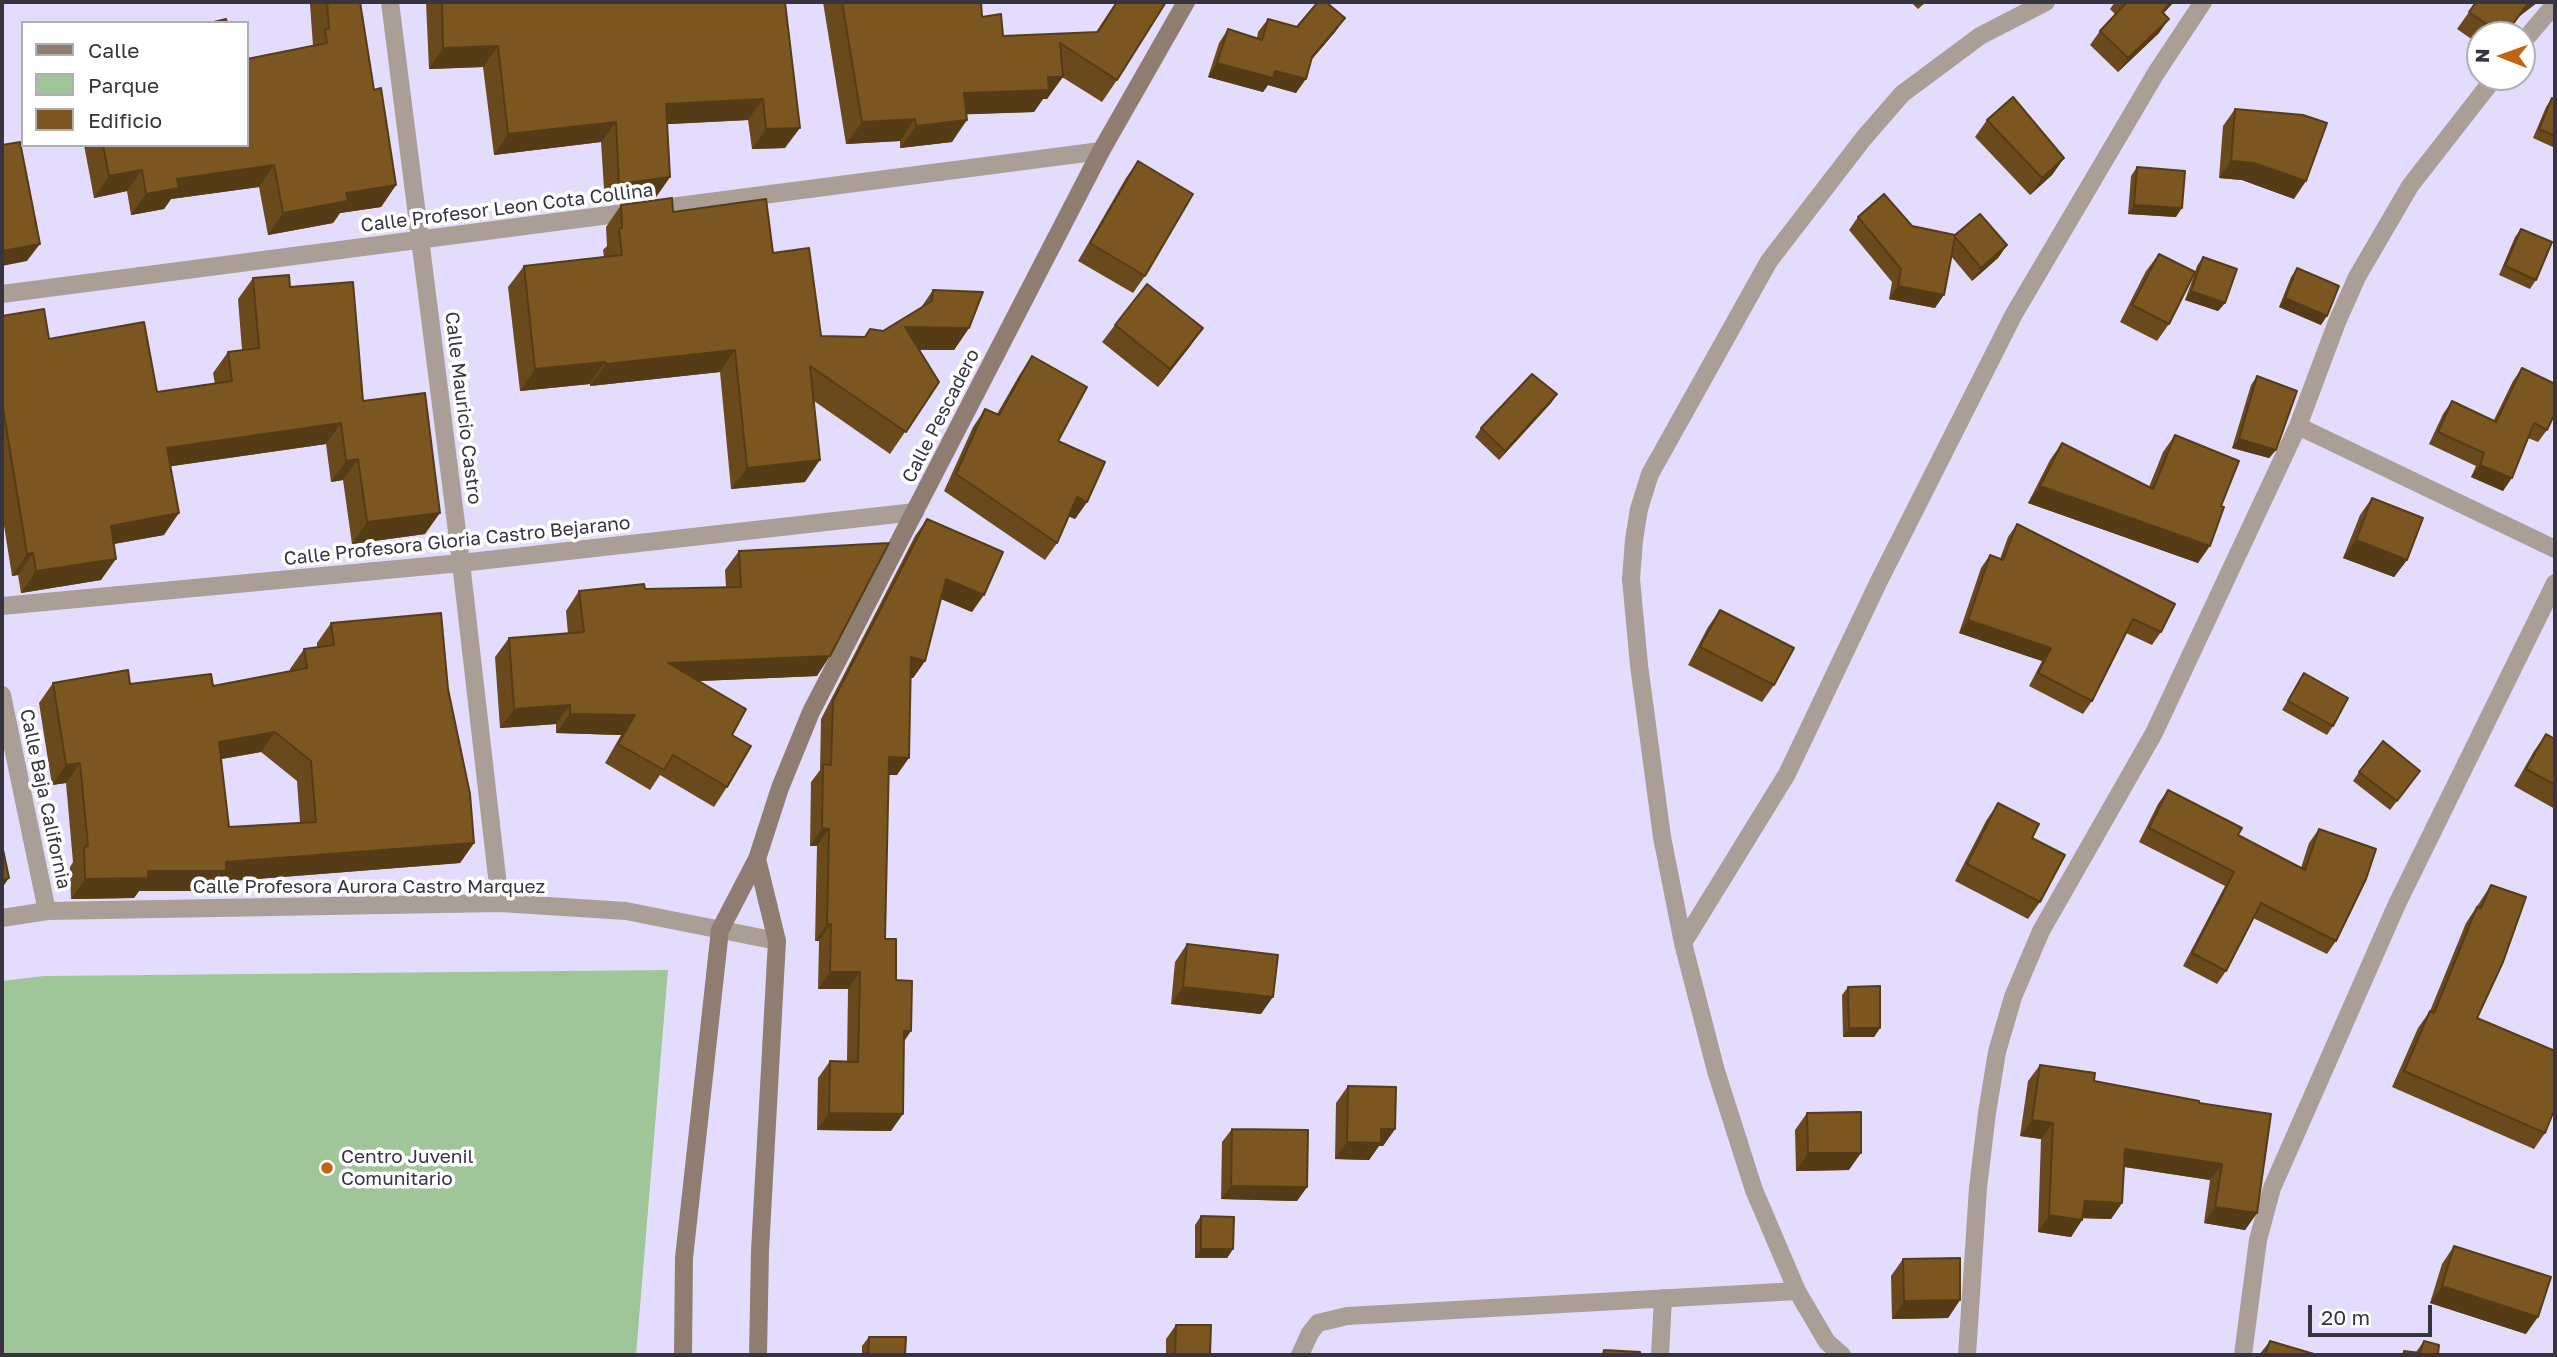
<!DOCTYPE html>
<html>
<head>
<meta charset="utf-8">
<style>
	body { margin:0 }
	#map { position:relative; width:2557px; height:1357px; overflow:hidden; background:#e4dcfc; font-family:"Golos Text",sans-serif }
	canvas { display:block }
	.frame { position:absolute; inset:0; border:4px solid #373440; pointer-events:none }
	.legend { position:absolute; left:21px; top:21px; width:228px; height:126px; box-sizing:border-box; background:#fff; border:2px solid #afaeb3; margin:0; padding:9px 12px; list-style:none; font-size:21px; color:#373440 }
	.legend li { display:flex; align-items:center; gap:14px; height:35px }
	.legend b { width:35px; border:2px solid #afaeb3 }
	.north { position:absolute; left:2466px; top:21px; width:70px; height:70px; box-sizing:border-box; background:#fff; border:2px solid #afaeb3; border-radius:50%; rotate:271deg; font-size:19px; font-weight:700; line-height:28px; text-align:center; color:#373440 }
	.north::after { content:''; display:block; margin:auto; width:24px; height:32px; background:#c06313; clip-path:polygon(50% 0,100% 100%,50% 72%,0 100%) }
	.scale { position:absolute; left:2308px; top:1305px; width:124px; height:32px; box-sizing:border-box; border:4px solid #373440; border-top:0; padding-left:9px; font-size:21px; line-height:24px; white-space:nowrap; color:#373440; -webkit-text-stroke:5px #fff; paint-order:stroke }
</style>
</head>
<body>
<div id="map">
<canvas width="2557" height="1357"></canvas>
<div class="frame"></div>
<ul class="legend">
<li><b style="height:9px;background:#907d71"></b>Calle</li>
<li><b style="height:19px;background:#a0c598"></b>Parque</li>
<li><b style="height:19px;background:#7b5620"></b>Edificio</li>
</ul>
<div class="north">N</div>
<div class="scale">20 m</div>
</div>
<script>
const ctx = document.querySelector('canvas').getContext('2d');
ctx.lineJoin = 'round';
function fill(path, color) { ctx.fillStyle = color; ctx.fill(path, 'evenodd'); }
const toPath = rows => new Path2D(rows.map(r => 'M' + r).join(''));
function strokePath(path, color, width, dash) { ctx.strokeStyle = color; ctx.lineWidth = width; ctx.lineCap = dash ? 'butt' : 'round'; ctx.setLineDash(dash || []); ctx.stroke(path); }
function drawText(font, color, halo, rows, align = 'center') {
  ctx.font = font + ' "Golos Text",sans-serif'; ctx.lineWidth = 7; ctx.setLineDash([]); ctx.textBaseline = 'middle'; ctx.strokeStyle = halo; ctx.fillStyle = color; for (const [text, x, y, turn = 0] of rows) {
    ctx.save(); ctx.translate(x, y); ctx.rotate((+turn || 0) * Math.PI / 180); ctx.textAlign = isNaN(turn) ? turn : align; if (halo) ctx.strokeText(text, 0, 0); ctx.fillText(text, 0, 0); ctx.restore();
  }
}
const green = toPath([
	[668,970,636,1355,2,1355,2,981,44,976]
]);
const street = toPath([
	[390,2,461,563,500,903],
	[2522,43,2555,4],
	[2,294,1101,151],
	[2298,426,2555,549],
	[2,606,461,563,915,512],
	[2,695,47,911],
	[2,918,47,911,500,903,626,911,777,941],
	[1683,943,1787,774,1879,581,2014,314,2156,73,2203,2],
	[1300,1355,1310,1333,1318,1323,1347,1316,1797,1291],
	[1660,1355,1663,1298],
	[1842,1355,1827,1342,1797,1291,1754,1190,1716,1071,1683,943,1662,837,1639,665,1631,579,1634,540,1639,509,1650,474,1769,261,1863,139,1902,94,1980,36,2046,2],
	[1967,1355,1978,1188,1987,1113,1997,1052,2013,997,2041,931,2154,733,2298,426,2337,322,2357,277,2410,186,2495,77],
	[2243,1355,2258,1240,2272,1188,2397,904,2555,583]
]);
const secondary = toPath([
	[757,859,777,941,760,1251,758,1355],
	[683,1355,684,1258,720,930,757,859,780,788,811,712,1101,151,1186,2]
]);
const wall = toPath([
	[312,2,360,2,374,90,396,185,381,207,340,213,333,223,268,235,259,187,171,199,164,209,131,215,127,191,94,198,84,145,247,145,313,46,310,4],
	[426,2,785,2,785,148,752,149,748,120,667,124,670,177,656,197,605,204,601,142,494,155,483,67,429,69],
	[823,2,981,2,982,17,1003,36,1096,32,1116,2,1166,2,1117,80,1102,102,1062,77,1047,99,1043,99,1034,112,967,114,952,142,900,148,900,141,846,144],
	[1911,2,1926,2,1918,9],
	[2115,2,2174,2,2163,13,2159,33,2118,72,2090,45,2100,31,2116,15,2110,9],
	[2476,2,2538,2,2517,18,2505,35,2480,35,2480,45,2457,29],
	[1345,18,1335,32,1311,60,1296,93,1268,85,1263,92,1208,77,1219,43,1228,29,1257,38,1258,32,1268,19,1297,27],
	[2552,98,2555,100,2555,148,2533,138,2546,107],
	[2235,109,2294,199,2242,180,2219,178,2223,126],
	[1987,120,2064,158,2052,175,2030,195,1975,137],
	[1138,161,1145,276,1133,293,1078,261,1126,178],
	[2137,167,2176,217,2128,214,2131,176],
	[621,205,673,212,773,253,821,336,865,337,883,331,920,309,933,290,969,328,954,350,919,350,939,382,890,454,814,401,805,482,731,489,720,372,590,386,590,384,520,391,508,287,524,266,604,257,603,250,607,246,606,227],
	[1858,217,1912,226,2007,245,1998,258,1972,281,1951,256,1935,308,1889,299,1892,282,1849,230],
	[2521,229,2536,280,2530,289,2499,275,2515,237],
	[2159,254,2195,272,2197,266,2203,257,2225,303,2218,311,2185,300,2195,273,2169,324,2157,341,2120,322,2146,271],
	[2297,268,2321,325,2279,307,2291,277],
	[253,278,290,287,363,401,425,534,352,544,343,480,331,482,326,444,171,466,164,535,114,544,101,580,21,593,18,575,12,576,2,513,2,316,157,392,215,384,213,373,228,352,242,350,238,299],
	[1115,325,1191,345,1158,387,1102,342],
	[1032,356,1058,441,1087,502,1075,519,1069,516,1057,543,1045,560,944,491,973,427,985,409,997,414,1020,374],
	[2522,368,2547,430,2538,442,2528,438,2503,491,2471,477,2476,466,2429,444,2443,414,2452,401,2494,420,2513,381],
	[2257,376,2276,450,2269,458,2232,448,2251,385],
	[1557,394,1551,403,1499,460,1475,437,1481,428],
	[2175,435,2221,506,2198,563,2028,503,2050,460,2062,443,2149,487,2163,452],
	[2372,498,2407,560,2394,577,2343,558,2360,515],
	[927,519,972,612,941,599,925,661,913,678,910,678,897,775,889,775,885,939,896,980,904,1041,891,1131,817,1130,818,1078,830,1061,847,1061,848,989,818,989,819,941,815,941,817,846,810,846,811,782,820,770,821,719,915,536],
	[2017,524,2161,632,2152,645,2126,633,2092,701,2083,714,2029,686,2042,661,1959,633,1981,568,1990,555,2000,559,2008,537],
	[739,551,817,676,698,681,732,735,727,787,714,807,660,775,650,790,605,763,621,735,556,733,556,724,500,728,495,657,509,638,568,634,566,611,579,591,726,587,725,570],
	[1720,610,1774,685,1762,702,1688,665,1708,627],
	[331,623,448,689,474,843,460,863,218,882,212,891,139,891,134,898,71,899,70,867,73,862,66,783,52,785,39,703,53,683,213,686,290,671,290,669,304,649,317,647,317,643],
	[261,752,297,781,300,823,229,827,221,759],
	[2304,673,2333,726,2327,735,2282,710],
	[2546,734,2555,739,2555,809,2514,786,2534,751],
	[2420,771,2390,810,2353,781,2359,772],
	[2168,790,2238,835,2301,868,2309,843,2319,829,2336,941,2327,954,2253,918,2226,971,2217,984,2183,966,2225,886,2139,842,2158,804],
	[1998,803,2032,838,2040,902,2028,919,1955,881,1986,821],
	[2491,885,2477,1018,2545,1133,2534,1149,2392,1087,2418,1028,2430,1011,2466,923],
	[1187,944,1261,1014,1171,1004,1175,962],
	[1848,987,1880,1028,1874,1037,1843,1037,1842,995],
	[2040,1065,2094,1081,2199,1103,2257,1213,2245,1230,2204,1223,2210,1180,2124,1167,2122,1203,2111,1219,2083,1218,2082,1220,2071,1237,2038,1232,2041,1139,2020,1136,2028,1081],
	[1348,1086,1395,1129,1383,1146,1379,1146,1369,1160,1335,1159,1336,1103],
	[1807,1113,1849,1170,1796,1171,1795,1130],
	[1232,1129,1307,1187,1297,1201,1221,1199,1222,1142],
	[1201,1216,1233,1249,1227,1258,1195,1258,1195,1225],
	[2454,1246,2526,1334,2430,1303,2442,1264],
	[1903,1259,1960,1300,1948,1318,1892,1319,1891,1276],
	[1176,1325,1210,1355,1166,1355,1166,1339],
	[869,1337,905,1355,862,1355,862,1346],
	[2270,1341,2314,1355,2259,1355],
	[2424,1341,2438,1355,2401,1355,2404,1351,2416,1352]
]);
const shadedWall = toPath([
	[2171,2,2174,2,2152,26,2162,12],
	[2528,2,2538,2,2517,18],
	[1345,18,1335,32,1302,71,1312,57],
	[2169,19,2159,33,2118,72,2128,58],
	[498,46,483,67,429,69,443,48],
	[1217,63,1275,71,1306,79,1296,93,1268,85,1263,92,1208,77],
	[1048,77,1063,77,1047,99,1043,99,1034,112,949,115,964,93],
	[763,99,748,120,652,125,666,104],
	[915,119,900,141,846,144,862,122],
	[967,120,952,142,900,148,916,126],
	[616,122,601,142,494,155,508,134],
	[800,128,785,148,752,149,766,129],
	[2064,158,2052,175,2030,195,2042,178],
	[2231,161,2254,163,2306,181,2294,199,2242,180,2219,178],
	[274,165,259,187,171,199,164,209,131,215,146,194,177,179],
	[142,170,127,191,94,198,109,176],
	[670,177,656,197,605,204,619,184],
	[396,185,381,207,340,213,333,223,268,235,283,213,346,193],
	[2134,205,2182,208,2176,217,2128,214],
	[40,244,27,261,2,266,2,251],
	[2007,245,1998,258,1972,281,1981,268],
	[1898,286,1944,295,1935,308,1889,299],
	[2191,291,2225,303,2218,311,2185,300],
	[2285,298,2327,316,2321,325,2279,307],
	[905,327,969,328,954,350,890,349],
	[1203,328,1191,345,1158,387,1170,369],
	[735,350,720,372,590,386,606,364],
	[605,362,590,384,520,391,535,369],
	[1557,394,1551,403,1499,460,1505,451],
	[341,423,326,444,152,469,167,448],
	[2239,439,2276,450,2269,458,2232,448],
	[358,459,343,480,331,482,346,461],
	[820,460,805,482,731,489,747,468],
	[2480,465,2512,478,2503,491,2471,477],
	[2040,486,2210,546,2198,563,2028,503],
	[1077,497,1087,502,1075,519,1065,515],
	[179,513,164,535,96,547,111,526],
	[440,513,425,534,352,544,367,522],
	[2356,540,2407,560,2394,577,2343,558],
	[33,553,18,575,12,576,27,554],
	[116,559,101,580,21,593,36,571],
	[946,579,984,595,972,612,934,596],
	[1968,620,2051,648,2042,661,1959,633],
	[830,656,817,676,655,683,668,663],
	[911,657,925,661,913,678,899,674],
	[570,705,556,724,500,728,514,709],
	[570,714,635,715,621,735,556,733],
	[275,732,261,752,205,762,219,742],
	[889,757,909,758,897,775,877,775],
	[80,763,66,783,52,785,66,765],
	[822,828,829,829,817,846,810,846],
	[474,843,460,863,218,882,212,891,139,891,134,898,71,899,85,879,226,862],
	[9,878,2,888,2,880],
	[827,924,831,924,819,941,815,941],
	[830,972,860,972,848,989,818,989],
	[1183,987,1273,997,1261,1014,1171,1004],
	[1849,1028,1880,1028,1874,1037,1843,1037],
	[904,1031,911,1031,899,1049],
	[829,1113,903,1114,891,1131,817,1130],
	[2032,1120,2053,1123,2041,1139,2020,1136],
	[1381,1129,1395,1129,1383,1146,1379,1146,1369,1160,1335,1159,1347,1142],
	[2125,1149,2222,1164,2210,1180,2113,1165],
	[1808,1153,1861,1153,1849,1170,1796,1171],
	[1231,1186,1307,1187,1297,1201,1221,1199],
	[2085,1201,2122,1203,2111,1219,2074,1218],
	[2215,1207,2257,1213,2245,1230,2204,1223],
	[2049,1215,2082,1220,2071,1237,2038,1232],
	[1201,1249,1233,1249,1227,1258,1195,1258],
	[2442,1286,2538,1317,2526,1334,2430,1303],
	[1960,1300,1948,1318,1892,1319,1904,1301]
]);
const building = toPath([
	[327,2,360,2,374,90,381,88,396,185,346,193,348,201,283,213,274,165,177,179,179,188,146,194,142,170,109,176,103,145,247,145,247,59,327,43,325,29,329,29,327,2],
	[442,2,785,2,800,128,766,129,763,99,666,104,670,177,619,184,616,122,508,134,498,46,443,48,442,2],
	[842,2,981,2,982,17,1001,14,1003,36,1098,32,1117,2,1166,2,1117,80,1060,43,1063,77,1048,77,1049,90,964,93,967,120,916,126,915,119,862,122,842,2],
	[1318,2,1326,2,1345,18,1312,57,1306,79,1275,71,1273,78,1217,63,1228,29,1262,40,1268,19,1297,27,1318,2],
	[2127,2,2171,2,2162,12,2169,19,2128,58,2100,31,2127,2],
	[2476,2,2529,2,2505,35,2502,35,2469,12,2476,2],
	[226,19,227,23,210,23,226,19],
	[2013,97,2064,158,2042,178,1987,120,2013,97],
	[2552,98,2555,100,2555,136,2539,129,2552,98],
	[2235,109,2303,115,2327,123,2306,181,2254,163,2231,161,2235,109],
	[20,142,40,244,2,251,2,145,20,142],
	[1138,161,1193,194,1145,276,1090,243,1138,161],
	[2137,167,2185,171,2182,208,2134,205,2137,167],
	[1884,194,1912,226,1955,235,1980,214,2007,245,1981,268,1955,237,1944,295,1898,286,1901,269,1858,217,1884,194],
	[672,198,673,212,766,199,773,253,809,248,821,336,865,337,870,329,883,331,932,301,933,290,983,292,969,328,905,327,939,382,906,432,810,366,820,460,747,468,735,350,606,364,605,362,535,369,524,266,622,255,619,229,622,228,621,205,672,198],
	[2521,229,2552,242,2536,280,2505,266,2521,229],
	[2159,254,2195,272,2169,324,2132,305,2159,254],
	[2203,257,2237,269,2225,303,2191,291,2203,257],
	[2297,268,2339,286,2327,316,2285,298,2297,268],
	[289,275,290,287,353,282,363,401,425,393,440,513,367,522,358,459,346,461,341,423,167,448,179,513,111,526,116,559,36,571,33,553,27,554,2,402,2,316,44,309,49,339,144,322,157,392,232,381,228,352,259,348,253,278,289,275],
	[1147,284,1203,328,1170,369,1115,325,1147,284],
	[1032,356,1087,387,1058,441,1105,462,1087,502,1077,497,1057,543,956,474,985,409,999,415,1032,356],
	[2522,368,2555,384,2555,413,2547,430,2534,423,2512,478,2480,465,2484,453,2438,432,2452,401,2496,422,2522,368],
	[1532,374,1557,394,1505,451,1481,428,1532,374],
	[2257,376,2297,391,2276,450,2239,439,2257,376],
	[2175,435,2239,461,2221,506,2224,507,2210,546,2040,486,2062,443,2153,489,2175,435],
	[2372,498,2423,518,2407,560,2356,540,2372,498],
	[927,519,1003,552,984,595,946,579,925,661,911,657,909,758,889,757,885,939,896,939,896,980,912,981,911,1031,904,1031,903,1114,829,1113,830,1061,858,1062,860,972,830,972,831,924,827,924,829,829,822,828,823,764,831,765,833,701,927,519],
	[2017,524,2175,604,2161,632,2133,619,2092,701,2038,673,2051,648,1968,620,1990,555,2003,560,2017,524],
	[889,543,830,656,668,663,746,709,732,735,751,746,727,787,673,755,664,770,618,744,635,715,570,714,570,705,514,709,509,638,584,632,579,591,644,584,645,589,741,587,739,551,889,543],
	[1720,610,1794,648,1774,685,1700,647,1720,610],
	[441,613,448,689,470,794,474,843,226,862,226,871,148,871,148,878,85,879,84,847,88,846,80,763,66,765,53,683,128,670,130,684,211,674,213,686,307,668,304,649,334,645,331,623,441,613],
	[275,732,311,761,316,822,229,827,219,742,275,732],
	[2304,673,2348,698,2333,726,2288,701,2304,673],
	[2546,734,2555,739,2555,785,2526,769,2546,734],
	[2383,741,2420,771,2397,801,2359,772,2383,741],
	[2168,790,2242,828,2238,835,2305,870,2319,829,2376,849,2366,879,2336,941,2261,903,2226,971,2192,953,2234,872,2149,828,2168,790],
	[1998,803,2039,824,2032,838,2065,855,2040,902,1967,864,1998,803],
	[2,845,9,878,2,880,2,845],
	[2491,885,2526,897,2503,962,2477,1018,2555,1051,2555,1108,2545,1133,2404,1071,2430,1011,2434,1013,2477,907,2481,908,2491,885],
	[1187,944,1278,955,1273,997,1183,987,1187,944],
	[1880,986,1880,1028,1849,1028,1848,987,1880,986],
	[2040,1065,2095,1073,2094,1081,2199,1101,2199,1103,2271,1114,2257,1213,2215,1207,2222,1164,2125,1149,2122,1203,2085,1201,2082,1220,2049,1215,2053,1123,2032,1120,2040,1065],
	[1348,1086,1396,1087,1395,1129,1381,1129,1381,1143,1347,1142,1348,1086],
	[1861,1112,1861,1153,1808,1153,1807,1113,1861,1112],
	[1232,1129,1308,1130,1307,1187,1231,1186,1232,1129],
	[1201,1216,1234,1217,1233,1249,1201,1249,1201,1216],
	[2454,1246,2551,1277,2538,1317,2442,1286,2454,1246],
	[1960,1258,1960,1300,1904,1301,1903,1259,1960,1258],
	[1176,1325,1211,1325,1210,1355,1175,1355,1176,1325],
	[869,1337,906,1337,905,1355,868,1355,869,1337],
	[2270,1341,2314,1354,2314,1355,2265,1355,2270,1341],
	[2424,1341,2439,1345,2438,1355,2404,1355,2404,1351,2420,1353,2424,1341],
	[1604,1350,1640,1352,1640,1355,1603,1355,1604,1350]
]);
const markers = [
	[327,1168,7,"#c06313"]
];
const streetNames = [
	["Calle Profesor Leon Cota Collina",507,208,-7],
	["Calle Mauricio Castro",463,408,83],
	["Calle Pescadero",941,416,-63],
	["Calle Profesora Gloria Castro Bejarano",457,541,-6],
	["Calle Baja California",45,799,78],
	["Calle Profesora Aurora Castro Marquez",369,887]
];
const poiNames = [
	["Centro Juvenil",341,1157],
	["Comunitario",341,1179]
];
fill(green, '#a0c598');
strokePath(street, '#ab9e96', 18);
strokePath(secondary, '#907d71', 18);
fill(wall, '#6a4a1c');
fill(shadedWall, '#563c16');
fill(building, '#7b5620');
strokePath(building, '#563c16', 2);
for (const [x, y, r, color] of markers) { const dot = new Path2D(); dot.arc(x, y, r, 0, 2 * Math.PI); ctx.fillStyle = color; ctx.fill(dot); strokePath(dot, '#fff', 2.5); }
drawText('19px', '#373440', '#fff', streetNames);
drawText('19px', '#373440', '#fff', poiNames, 'left');
</script>
</body>
</html>
